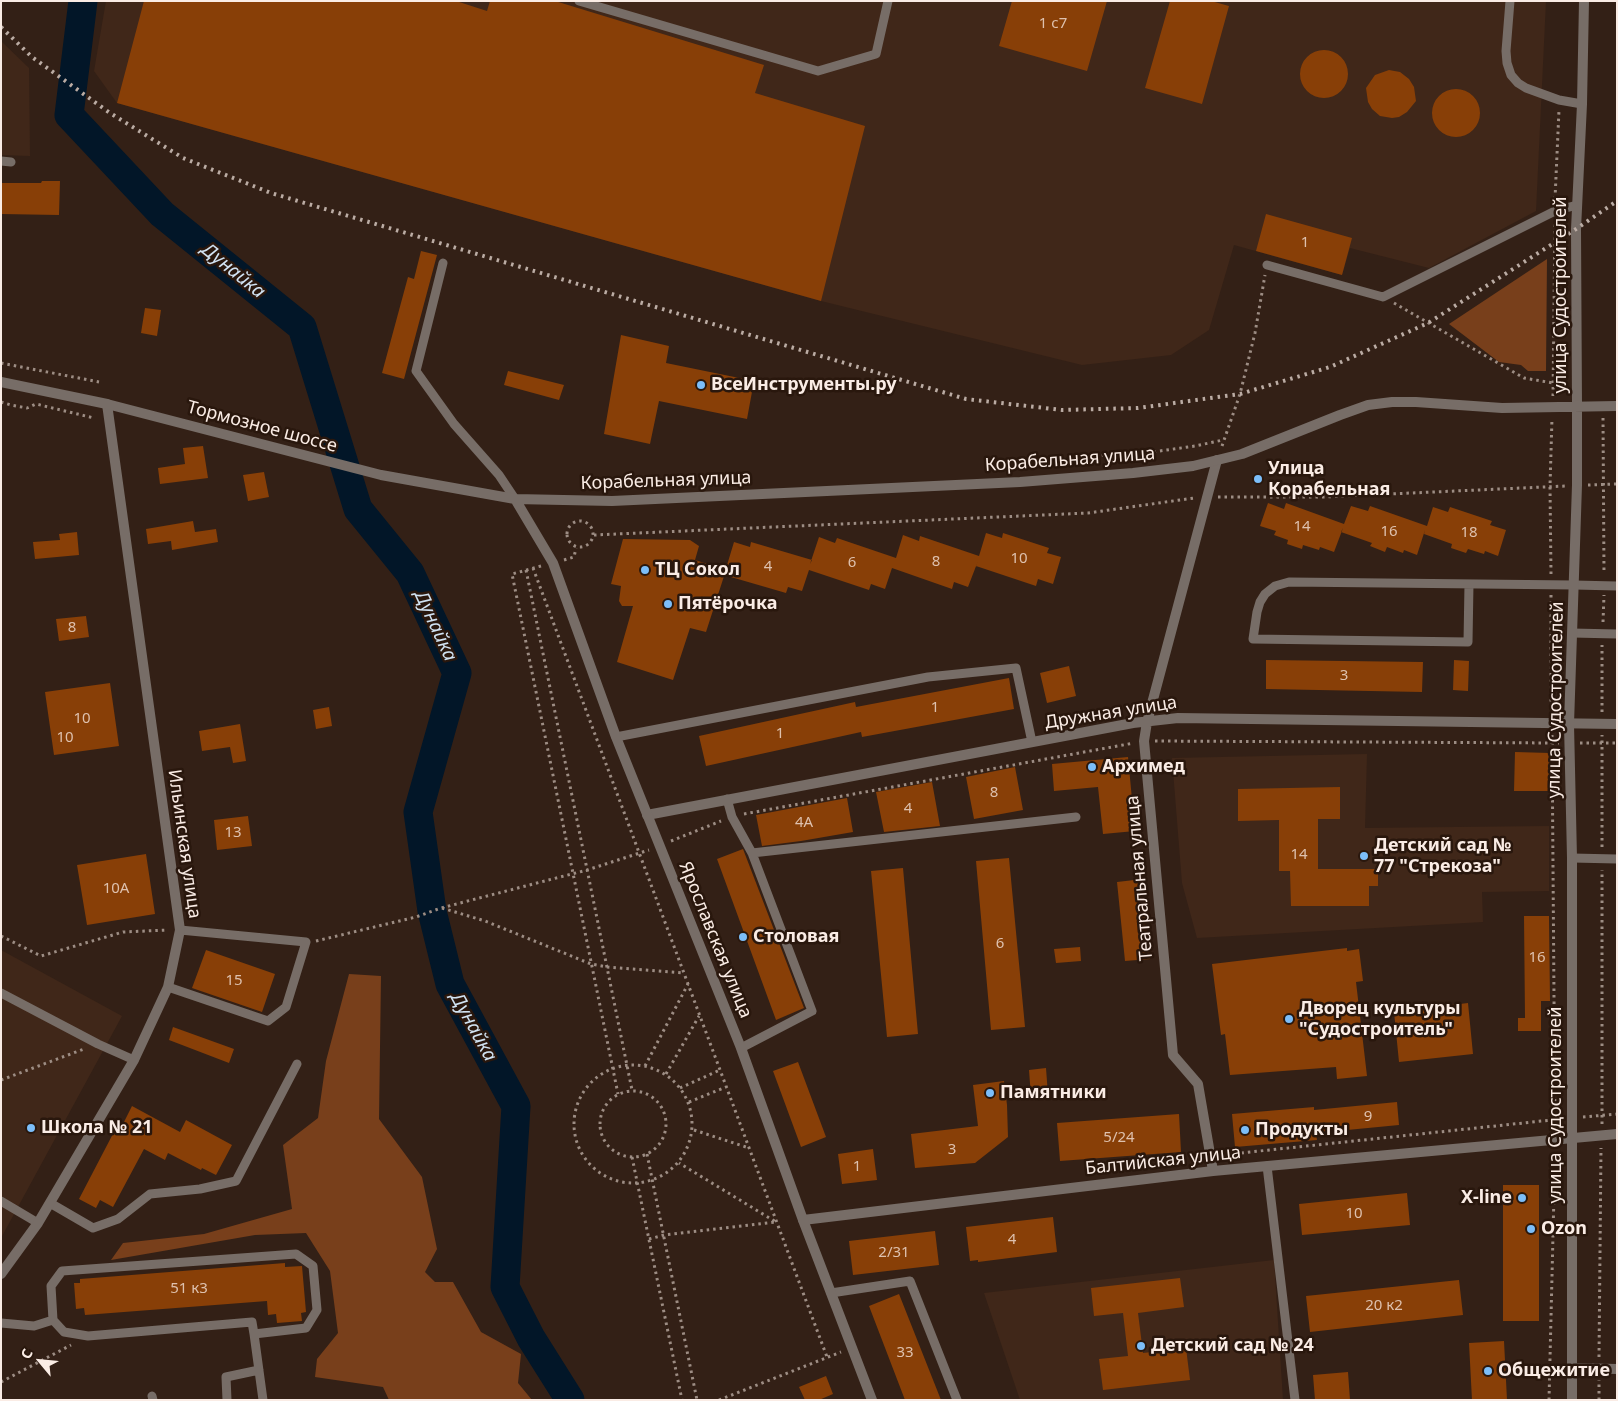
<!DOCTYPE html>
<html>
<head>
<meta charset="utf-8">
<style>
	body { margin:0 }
	#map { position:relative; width:1618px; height:1401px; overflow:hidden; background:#332016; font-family:"Noto Sans",sans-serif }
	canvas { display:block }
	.frame { position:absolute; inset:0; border:2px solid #faece5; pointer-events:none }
	.north { position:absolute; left:15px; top:1336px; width:50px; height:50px; -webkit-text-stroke:4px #29170d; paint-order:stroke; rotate:298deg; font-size:14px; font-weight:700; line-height:20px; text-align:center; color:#faece5 }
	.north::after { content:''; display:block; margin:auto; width:18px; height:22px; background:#faece5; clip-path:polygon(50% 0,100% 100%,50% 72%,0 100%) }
</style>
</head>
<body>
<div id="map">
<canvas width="1618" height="1401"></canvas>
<div class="frame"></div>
<div class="north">С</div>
</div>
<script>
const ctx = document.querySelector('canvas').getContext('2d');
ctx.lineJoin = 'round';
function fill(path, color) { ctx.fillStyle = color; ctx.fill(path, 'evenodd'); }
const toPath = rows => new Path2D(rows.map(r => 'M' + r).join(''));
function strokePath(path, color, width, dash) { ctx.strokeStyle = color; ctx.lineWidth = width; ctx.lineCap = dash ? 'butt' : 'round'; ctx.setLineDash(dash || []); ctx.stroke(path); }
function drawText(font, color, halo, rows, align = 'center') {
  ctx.font = font + ' "Noto Sans",sans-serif'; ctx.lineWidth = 5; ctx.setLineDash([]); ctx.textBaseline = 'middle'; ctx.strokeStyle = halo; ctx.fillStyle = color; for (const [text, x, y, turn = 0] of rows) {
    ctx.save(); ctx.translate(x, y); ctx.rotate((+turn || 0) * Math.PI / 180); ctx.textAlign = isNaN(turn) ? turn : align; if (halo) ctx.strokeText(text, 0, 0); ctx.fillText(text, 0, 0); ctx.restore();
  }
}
const built = toPath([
	[106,1,1546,1,1536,211,1429,268,1350,248,1342,275,1234,245,1209,330,1171,355,1082,365,821,301,117,103,94,71],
	[1,41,29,68,30,156,1,155],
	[1367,754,1365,828,1549,826,1549,891,1482,892,1483,922,1197,938,1182,883,1172,758],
	[1,950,122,1016,1,1238],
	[1274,1260,1283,1400,1020,1400,984,1293]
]);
const forest = toPath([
	[1547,259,1546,371,1528,371,1521,365,1499,362,1449,324],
	[349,974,381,976,379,1119,422,1177,437,1249,425,1272,435,1282,453,1282,481,1332,521,1354,518,1383,532,1400,389,1400,383,1387,315,1377,317,1359,338,1333,330,1271,306,1233,255,1235,111,1260,123,1243,204,1234,292,1209,283,1145,318,1118,326,1061]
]);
const river = toPath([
	[83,1,69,115,162,214,302,327,358,509,410,573,457,673,418,812,432,911,450,984,516,1106,505,1287,531,1338,570,1400]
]);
const building = toPath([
	[144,1,456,1,487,11,490,1,555,1,764,65,755,93,865,126,821,301,117,103],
	[1012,1,1107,1,1087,71,999,46],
	[1170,1,1211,1,1229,6,1202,104,1145,88],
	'1300 74a24 24 0 1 1 48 0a24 24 0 1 1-48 0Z',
	[1389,70,1400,72,1409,79,1414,87,1416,101,1407,112,1399,117,1392,118,1380,116,1372,109,1368,102,1366,88,1375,75],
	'1432 113a24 24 0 1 1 48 0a24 24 0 1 1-48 0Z',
	[42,181,60,181,59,215,1,214,1,183,41,183],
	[1266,214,1352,238,1342,275,1256,251],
	[421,251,437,255,404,379,382,373,408,277,414,279],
	[145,308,161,310,157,336,141,333],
	[621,335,669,346,666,363,754,381,747,419,659,401,650,444,604,434],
	[508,371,564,385,559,400,504,385],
	[203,446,208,478,160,484,158,468,185,464,183,448],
	[264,472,269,497,248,501,243,475],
	[1268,503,1284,509,1286,503,1344,524,1351,506,1368,511,1370,506,1427,526,1433,507,1448,512,1450,507,1492,521,1490,525,1506,530,1498,556,1485,551,1484,554,1468,549,1466,553,1451,548,1452,544,1424,534,1425,530,1417,555,1404,550,1403,553,1387,547,1385,552,1370,546,1372,543,1341,532,1343,528,1334,552,1320,547,1319,550,1303,545,1302,549,1287,544,1288,540,1274,535,1276,531,1260,526],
	[193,521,195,532,216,529,218,542,172,550,171,541,148,544,146,529],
	[77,532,79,555,35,559,33,542,60,540,59,534],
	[986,533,1002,538,1003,533,1049,548,1047,553,1061,557,1053,584,1038,579,1036,586,976,566,978,561,968,587,954,582,952,589,892,568,894,562,885,589,871,584,869,590,809,570,802,591,788,587,786,593,724,575,734,542,750,547,751,542,812,560,810,564,819,537,835,543,837,538,896,558,903,535,919,541,920,536,979,556],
	[623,539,690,540,699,546,695,560,726,570,706,632,690,628,673,680,617,662,633,606,622,606,619,601,621,586,611,584],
	[86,616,89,637,59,641,56,619],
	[1266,660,1423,662,1422,692,1266,689],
	[1454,660,1469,661,1468,691,1453,690],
	[1069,666,1076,696,1047,703,1040,673],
	[1009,678,1014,709,862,737,861,732,706,766,699,736,855,702,856,707],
	[110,683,119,746,54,755,45,692],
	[329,707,332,726,316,729,313,710],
	[240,724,246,761,233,763,230,747,202,751,199,731],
	[1515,752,1550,753,1549,791,1514,791],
	[1128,757,1135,831,1103,834,1098,787,1054,791,1052,764],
	[1015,767,1023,810,974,819,966,777],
	[932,782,940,826,884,832,876,792],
	[1340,787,1340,819,1318,819,1318,869,1378,869,1378,886,1369,886,1369,906,1291,906,1290,871,1279,871,1279,820,1238,821,1238,789],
	[847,798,853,832,801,841,762,846,756,815],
	[248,816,252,846,217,850,214,820],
	[743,849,804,1008,776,1020,717,859],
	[146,854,155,914,87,925,77,865],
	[1009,858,1025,1027,991,1030,976,861],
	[903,868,918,1034,887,1037,871,871],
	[1143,879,1150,959,1125,961,1117,882],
	[1524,916,1549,916,1550,1001,1541,1001,1541,1031,1518,1031,1518,1018,1525,1018],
	[1080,947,1081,961,1056,963,1054,949],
	[1347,948,1347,951,1359,949,1363,981,1356,982,1367,1076,1337,1079,1336,1067,1230,1075,1225,1034,1221,1035,1212,964],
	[206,950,275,974,262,1012,192,988],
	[1468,1003,1473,1054,1399,1062,1394,1012],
	[173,1027,234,1049,229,1063,169,1040],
	[798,1062,826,1137,801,1147,773,1071],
	[1046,1068,1048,1095,1031,1097,1029,1070],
	[1004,1081,1007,1105,1008,1137,975,1163,915,1168,911,1134,978,1126,973,1085],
	[1397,1102,1399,1125,1316,1133,1317,1140,1235,1147,1232,1114,1314,1107,1314,1110],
	[132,1106,180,1132,186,1120,232,1145,216,1175,202,1168,201,1170,168,1153,165,1160,144,1149,113,1207,100,1200,96,1208,79,1199,116,1128,120,1130],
	[1179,1114,1181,1152,1060,1161,1057,1123],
	[873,1149,877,1180,842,1184,838,1154],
	[1503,1185,1539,1185,1539,1321,1503,1321],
	[1407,1193,1410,1225,1302,1235,1299,1204],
	[1053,1217,1057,1252,978,1262,978,1260,970,1261,966,1227],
	[935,1231,939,1265,853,1275,849,1241],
	[285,1263,285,1267,302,1266,306,1312,301,1313,302,1321,277,1323,276,1314,268,1315,267,1301,85,1315,84,1308,76,1309,74,1283,80,1283,80,1279],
	[1180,1278,1184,1307,1138,1313,1143,1353,1186,1348,1190,1380,1103,1390,1099,1359,1128,1356,1123,1313,1094,1316,1091,1288],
	[1459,1280,1463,1315,1310,1332,1306,1296],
	[899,1294,941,1400,905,1400,869,1306],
	[1504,1341,1507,1400,1472,1400,1469,1343],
	[1348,1372,1350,1400,1315,1400,1313,1375],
	[826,1376,833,1394,819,1400,805,1400,799,1387]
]);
const path = toPath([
	[1555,199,1559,110],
	[1394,303,1524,378,1553,383],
	[1,363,99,382],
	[1553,396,1555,223],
	[1,402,11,405,27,408,36,404,94,418],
	[1603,418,1604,574],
	[1222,446,1240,394,1255,333,1265,275],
	[1050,460,1104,455,1131,455,1195,446,1223,440],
	[1588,485,1617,484],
	[1218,497,1323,497,1566,486],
	'567 534a13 13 0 1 1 26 0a13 13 0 1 1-26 0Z',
	[594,535,1088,513,1194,498],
	[564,560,574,557,576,548],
	[541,566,512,574,618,1094],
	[533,568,827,1357],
	[526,570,632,1090],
	[1551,574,1550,486,1552,418],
	[1551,595,1551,711],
	[1603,622,1604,595],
	[1602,712,1602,645],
	[1552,735,1555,1129],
	[1155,741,1559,743],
	[1580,743,1617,743],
	[744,814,1134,743],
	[671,841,721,821],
	[1602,847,1602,735],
	[442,908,485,921,591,964,607,967,684,973],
	[1,936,41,956,123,932,168,930],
	[316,941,416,917,441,908,587,870,649,850],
	'574 1124a59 59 0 1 1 118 0a59 59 0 1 1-118 0Z',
	[645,1066,688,984],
	[666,1074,699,1016],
	[1,1080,84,1049],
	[680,1088,720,1070],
	'600 1124a33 33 0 1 1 66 0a33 33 0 1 1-66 0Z',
	[689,1102,726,1087],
	[1583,1117,1617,1114],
	[1602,1124,1602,870],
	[694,1130,749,1148],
	[647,1154,697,1400],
	[1222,1155,1561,1119],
	[632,1157,682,1400],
	[649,1239,664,1235,776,1222,679,1163],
	[1599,1357,1601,1148],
	[1,1382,71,1345],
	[719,1400,841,1352],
	[1549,1400,1555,1152],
	[1599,1400,1599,1380]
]);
const service = toPath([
	[579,1,818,71,876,54,888,1],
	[1510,1,1506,51,1507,63,1511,75,1518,83,1526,88,1559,100,1582,104],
	[1,161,11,162],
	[443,263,416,371,454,424,499,475,515,499],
	[1267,265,1383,297,1555,211,1577,205],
	[1469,584,1468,642,1253,639,1257,612,1260,602,1265,594,1275,586,1289,582,1574,585,1617,586],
	[1572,633,1617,634],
	[616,737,928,677,1016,668,1032,742],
	[727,799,732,817,752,853,812,1011,741,1048],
	[752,853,1076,817],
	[1572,858,1617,859],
	[168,987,268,1021,286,1007,306,942,180,930],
	[1,993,98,1044,134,1060],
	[1267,1166,1295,1400],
	[1,1201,38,1223],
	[50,1203,93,1228,118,1219,150,1194,200,1189,236,1181,297,1064],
	[831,1293,910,1281,957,1400],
	[1,1323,34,1326,53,1320],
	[254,1334,306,1328,317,1310,313,1266,296,1254,62,1271,51,1286,53,1320,64,1332,88,1336,252,1322,254,1334,263,1400],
	[152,1396,153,1400],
	[227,1400,226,1377,259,1370]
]);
const minor = toPath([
	[1577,405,1576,229,1582,104,1584,1],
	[647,815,1133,723,1178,718,1617,724],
	[1213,1171,1198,1084,1173,1055,1144,741,1147,722,1217,460],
	[803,1220,1213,1171,1617,1134],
	[1,1274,38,1223,134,1060,168,987,180,930,107,404],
	[1572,1368,1617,1369]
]);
const tertiary = toPath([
	[1,382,107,404,381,475,515,499,612,501,1020,482,1133,473,1193,466,1242,454,1340,415,1368,405,1392,402,1416,402,1502,408,1617,406],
	[515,499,553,563,616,737,741,1048,803,1220,872,1400],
	[1572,1400,1572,858,1569,724,1577,485,1577,405]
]);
const rail = toPath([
	[1,27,32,57,110,113,183,158,271,193,966,399,1062,410,1138,408,1240,394,1330,367,1428,323,1576,229,1617,201]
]);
const markers = [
	[701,385,5,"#7cbef9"],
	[1258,479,5,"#7cbef9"],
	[645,570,5,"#7cbef9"],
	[668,604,5,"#7cbef9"],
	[1092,767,5,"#7cbef9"],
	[1364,856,5,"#7cbef9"],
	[743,937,5,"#7cbef9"],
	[1289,1019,5,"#7cbef9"],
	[990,1093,5,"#7cbef9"],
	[31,1128,5,"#7cbef9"],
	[1245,1130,5,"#7cbef9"],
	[1522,1198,5,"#7cbef9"],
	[1531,1229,5,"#7cbef9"],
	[1141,1346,5,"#7cbef9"],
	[1488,1371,5,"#7cbef9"]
];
const numberNames = [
	["1 с7",1053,24],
	["1",1305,243],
	["14",1302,527],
	["16",1389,532],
	["18",1469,533],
	["10",1019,559],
	["8",936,562],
	["6",852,563],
	["4",768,567],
	["8",72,628],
	["3",1344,676],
	["1",935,708],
	["10",82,719],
	["1",780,734],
	["10",65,738],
	["8",994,793],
	["4",908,809],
	["4А",804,823],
	["13",233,833],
	["14",1299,855],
	["10А",116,889],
	["6",1000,944],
	["16",1537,958],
	["15",234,981],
	["9",1368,1117],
	["5/24",1119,1138],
	["3",952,1150],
	["1",857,1167],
	["10",1354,1214],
	["4",1012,1240],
	["2/31",894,1253],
	["51 к3",189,1289],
	["20 к2",1384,1306],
	["33",905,1353]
];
const streetNames = [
	["улица Судостроителей",1561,295,-90],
	["Тормозное шоссе",262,427,15],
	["Корабельная улица",1070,460,-4],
	["Корабельная улица",666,481,-2],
	["улица Судостроителей",1556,700,-89],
	["Дружная улица",1111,713,-9],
	["Ильинская улица",184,844,82],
	["Театральная улица",1140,878,-95],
	["Ярославская улица",715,940,68],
	["улица Судостроителей",1556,1105,-90],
	["Балтийская улица",1163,1161,-6]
];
const poiNames = [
	["ВсеИнструменты.ру",711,385],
	["Улица",1268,469],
	["Корабельная",1268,490],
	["ТЦ Сокол",655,570],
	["Пятёрочка",678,604],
	["Архимед",1102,767],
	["Детский сад №",1374,846],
	["77 \"Стрекоза\"",1374,867],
	["Столовая",753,937],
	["Дворец культуры",1299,1009],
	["\"Судостроитель\"",1299,1030],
	["Памятники",1000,1093],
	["Школа № 21",41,1128],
	["Продукты",1255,1130],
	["X-line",1512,1198,"right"],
	["Ozon",1541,1229],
	["Детский сад № 24",1151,1346],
	["Общежитие",1498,1371]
];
const waterNames = [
	["Дунайка",233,271,39],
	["Дунайка",435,626,65],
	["Дунайка",473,1027,61]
];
fill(built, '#402719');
fill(forest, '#783f1b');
strokePath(river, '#021628', 29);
fill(building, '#883f07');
strokePath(path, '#9d8d84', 3, [2.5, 4]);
strokePath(service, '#776d67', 9);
strokePath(minor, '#776d67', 10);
strokePath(tertiary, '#776d67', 10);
strokePath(rail, '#bbaca4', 4, [2.5, 5]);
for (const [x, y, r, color] of markers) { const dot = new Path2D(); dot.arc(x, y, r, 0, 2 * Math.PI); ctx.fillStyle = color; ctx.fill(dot); strokePath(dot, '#29170d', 2); }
drawText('15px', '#dec1ae', null, numberNames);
drawText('18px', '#faece5', '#29170d', streetNames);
drawText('bold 18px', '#faece5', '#29170d', poiNames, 'left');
drawText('italic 19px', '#d1e3f3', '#29170d', waterNames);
</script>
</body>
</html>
